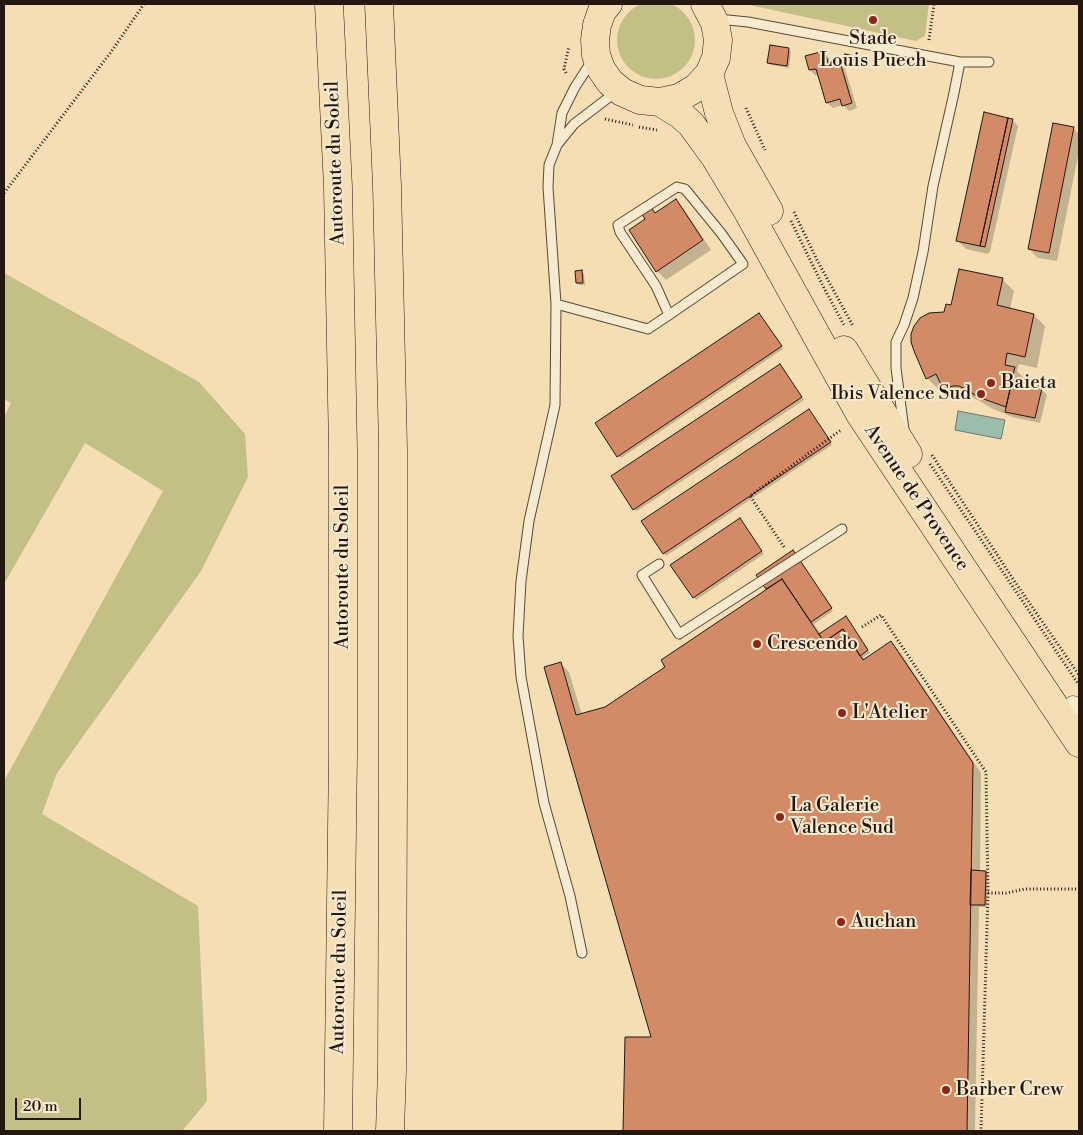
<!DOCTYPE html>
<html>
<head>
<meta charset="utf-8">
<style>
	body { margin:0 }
	#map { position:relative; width:1083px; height:1135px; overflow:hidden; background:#f5deb4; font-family:"Libre Bodoni",serif }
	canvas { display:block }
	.frame { position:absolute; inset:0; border:5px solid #241710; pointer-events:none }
	.scale { position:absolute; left:15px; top:1098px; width:66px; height:22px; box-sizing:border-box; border:2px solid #241710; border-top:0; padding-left:6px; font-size:15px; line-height:18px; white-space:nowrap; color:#241710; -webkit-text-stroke:4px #f8eace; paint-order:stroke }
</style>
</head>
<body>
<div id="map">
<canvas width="1083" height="1135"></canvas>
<div class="frame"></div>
<div class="scale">20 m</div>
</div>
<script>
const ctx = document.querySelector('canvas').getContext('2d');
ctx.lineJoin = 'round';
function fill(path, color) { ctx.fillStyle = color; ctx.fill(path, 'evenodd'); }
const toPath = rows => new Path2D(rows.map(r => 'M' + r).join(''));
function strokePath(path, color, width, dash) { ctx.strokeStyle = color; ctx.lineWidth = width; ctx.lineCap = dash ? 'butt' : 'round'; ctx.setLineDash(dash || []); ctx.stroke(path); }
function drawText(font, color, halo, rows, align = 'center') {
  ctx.font = font + ' "Libre Bodoni",serif'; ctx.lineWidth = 4; ctx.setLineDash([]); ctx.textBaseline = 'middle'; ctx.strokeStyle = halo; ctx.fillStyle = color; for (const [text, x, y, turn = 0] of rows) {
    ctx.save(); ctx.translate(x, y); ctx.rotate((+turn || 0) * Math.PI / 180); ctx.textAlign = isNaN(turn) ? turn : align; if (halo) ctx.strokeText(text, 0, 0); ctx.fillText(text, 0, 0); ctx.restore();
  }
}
const green = toPath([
	'617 40a39 39 0 1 1 78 0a39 39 0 1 1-78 0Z',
	[745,4,929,4,925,36,916,41],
	[4,273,199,382,245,434,248,477,201,571,57,773,42,814,198,906,207,1101,182,1131,4,1131,4,781,163,491,85,443,4,584,4,417,11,403,4,399]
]);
const water = toPath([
	[958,411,1005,420,1001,439,955,430,958,411]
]);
const shadow = toPath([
	[789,50,791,52,789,68,771,65,769,63],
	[824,53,829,58,832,66,839,63,845,69,857,108,849,111,843,105,833,108,827,103,819,75,816,76,810,70,807,57],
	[858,58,861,60,859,67,847,64,844,62],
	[1012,120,1018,126,990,252,989,252,988,254,966,249,957,240],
	[1073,128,1079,134,1079,151,1057,261,1038,258,1029,249],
	[676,200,684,209,711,250,666,280,657,271,647,219,650,208,656,214],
	[581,271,584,274,585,285,579,285,577,283],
	[1003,280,1014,291,1010,309,1034,315,1045,326,1037,368,1019,364,1017,371,1026,380,1025,385,1041,389,1047,395,1040,423,1012,417,991,408,978,400,972,398,965,397,956,400,944,387,939,390,927,378,945,313,951,306],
	[762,317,783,349,621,458,618,456],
	[782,368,804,400,637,511,634,509],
	[811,413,832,445,666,556,664,553],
	[742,522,764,554,696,600,672,566],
	[795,554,833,611,814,624,821,634,848,620,870,653,863,657,865,660,891,643,900,652,981,773,980,872,985,872,988,874,987,907,979,907,975,1131,624,1131,626,1038,652,1039,561,664,569,672,582,715,605,708,667,667,768,590,758,575]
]);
const building = toPath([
	[770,45,789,48,787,66,767,63,770,45],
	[824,51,829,65,840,62,852,103,842,106,840,99,826,103,816,69,809,70,805,56,824,51],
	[845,54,859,57,857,65,843,62,845,54],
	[984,112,1008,118,980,246,956,241,984,112],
	[1008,118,1013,119,985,247,980,246,1008,118],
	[1053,123,1074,127,1049,253,1028,249,1053,123],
	[676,199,703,240,656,272,629,230,645,219,641,213,650,206,655,213,676,199],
	[959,269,1003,278,997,305,1034,314,1025,357,1007,353,1005,365,1015,367,1006,407,978,397,965,389,959,386,953,386,943,389,936,374,926,379,914,351,911,342,911,334,914,326,920,318,929,313,944,312,946,304,951,305,959,269],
	[582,270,583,283,576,283,575,271,582,270],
	[759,313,782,346,617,457,595,423,759,313],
	[780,364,802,397,633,510,611,476,780,364],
	[1012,381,1042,388,1035,418,1005,412,1012,381],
	[809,409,831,442,663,554,641,521,809,409],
	[740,518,762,551,693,598,670,565,740,518],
	[793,550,832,608,811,622,782,579,766,589,756,575,793,550],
	[782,579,824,642,843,629,863,660,891,641,973,763,967,1131,623,1131,625,1037,651,1037,544,667,561,662,576,715,605,707,665,667,661,660,782,579],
	[846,616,868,650,860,656,843,629,824,642,819,634,846,616],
	[971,870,986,871,985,905,970,905,971,870]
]);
const path = toPath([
	[929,40,934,4],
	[566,73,564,69,569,46],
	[746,108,765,150],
	[605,119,633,125],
	[639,127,657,130],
	[4,193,111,52,144,4],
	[794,212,817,260,853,326],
	[791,221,824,288,845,327],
	[932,455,1015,582,1079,675],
	[930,464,1079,685],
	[784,547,750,496,841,430],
	[862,627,881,615,986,772,988,893,981,1131],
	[988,893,1006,893,1025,889,1079,889]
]);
const service = toPath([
	[718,22,728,20,748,22,960,62,989,62],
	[557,145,574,124,608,98,619,93],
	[556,304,648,329,669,315,743,264,721,233,685,189,677,187,618,225,620,232,656,286,669,315],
	[904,430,896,368,896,342,904,325,913,298,923,252,933,186,954,93,960,62],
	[659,564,642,575,679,634,842,529],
	[582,953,570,896,544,803,521,677,518,636,521,581,529,521,555,405,556,304,548,187,549,165,557,145,562,113,575,87,592,61]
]);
const minor = toPath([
	[1073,705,1079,707]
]);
const primary = toPath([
	[608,4,602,11,597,25,595,40,596,55,601,69,610,82,622,92,640,100,660,102,679,98,696,88,709,74,716,58,718,40,715,23,705,4],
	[709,74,719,113,732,146,769,211],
	[660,102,681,115,691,124,715,157,747,210,860,414,1079,743],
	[844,350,908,454]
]);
const motorway = toPath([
	[329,4,338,187,343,450,343,754,338,1131],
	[379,4,387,186,393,448,393,782,392,1070,390,1131]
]);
const markers = [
	[873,20,5,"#8f2418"],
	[991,383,5,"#8f2418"],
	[981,394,5,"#8f2418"],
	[757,644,5,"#8f2418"],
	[842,713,5,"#8f2418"],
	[780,817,5,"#8f2418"],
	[841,922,5,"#8f2418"],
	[946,1090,5,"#8f2418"]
];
const poiNames = [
	["Stade",873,39,"center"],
	["Louis Puech",873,61,"center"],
	["Baieta",1001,383],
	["Ibis Valence Sud",971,394,"right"],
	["Crescendo",767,644],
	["L'Atelier",852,713],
	["La Galerie",790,806],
	["Valence Sud",790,828],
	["Auchan",851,922],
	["Barber Crew",956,1090]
];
const streetNames = [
	["Autoroute du Soleil",336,163,-92],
	["Avenue de Provence",916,498,56],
	["Autoroute du Soleil",343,567,-90],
	["Autoroute du Soleil",340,972,-89]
];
fill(green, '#c4bf87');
fill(water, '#9cbcac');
strokePath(water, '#6c7a6e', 1);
fill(shadow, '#0003');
fill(building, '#d28b66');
strokePath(building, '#241710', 1);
strokePath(service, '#584939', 11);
strokePath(minor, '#584939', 19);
strokePath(primary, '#241710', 29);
strokePath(motorway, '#241710', 29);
strokePath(path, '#241710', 3, [1, 2.5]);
strokePath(service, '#f8eace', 9);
strokePath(minor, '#f8eace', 18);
strokePath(primary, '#f5deb4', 28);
strokePath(motorway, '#f5deb4', 28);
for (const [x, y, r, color] of markers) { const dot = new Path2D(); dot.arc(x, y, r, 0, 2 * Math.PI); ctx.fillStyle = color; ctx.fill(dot); strokePath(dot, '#f8eace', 2); }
drawText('19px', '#241710', '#f8eace', poiNames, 'left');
drawText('19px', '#241710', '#f8eace', streetNames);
</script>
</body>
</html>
